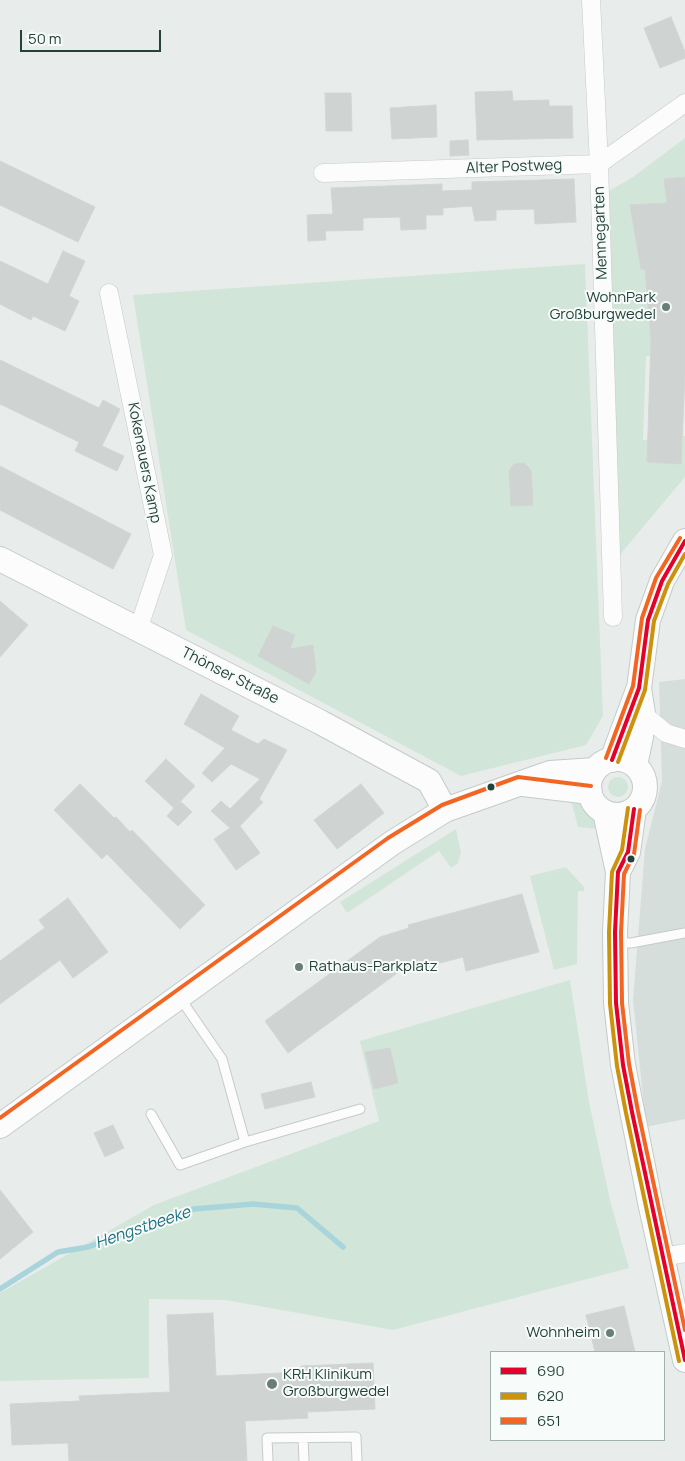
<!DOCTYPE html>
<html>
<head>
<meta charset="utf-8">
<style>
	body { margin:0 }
	#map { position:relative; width:685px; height:1461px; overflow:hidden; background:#e8edeb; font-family:Manrope,sans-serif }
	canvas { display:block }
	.legend { position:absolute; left:490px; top:1351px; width:175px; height:90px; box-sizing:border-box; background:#f7fbf9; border:1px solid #a3b1ad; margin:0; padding:6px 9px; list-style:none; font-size:15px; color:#24423a }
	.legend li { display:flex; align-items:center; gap:10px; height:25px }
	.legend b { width:25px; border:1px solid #a3b1ad }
	.scale { position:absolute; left:20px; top:30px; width:141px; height:22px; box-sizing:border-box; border:2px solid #24423a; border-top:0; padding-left:6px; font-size:15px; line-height:18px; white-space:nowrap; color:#24423a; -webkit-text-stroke:4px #f7fbf9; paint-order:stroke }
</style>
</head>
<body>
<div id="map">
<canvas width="685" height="1461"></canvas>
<ul class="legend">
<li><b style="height:6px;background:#e4002b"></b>690</li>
<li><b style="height:6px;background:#cd920c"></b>620</li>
<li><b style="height:6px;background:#f26522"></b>651</li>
</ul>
<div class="scale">50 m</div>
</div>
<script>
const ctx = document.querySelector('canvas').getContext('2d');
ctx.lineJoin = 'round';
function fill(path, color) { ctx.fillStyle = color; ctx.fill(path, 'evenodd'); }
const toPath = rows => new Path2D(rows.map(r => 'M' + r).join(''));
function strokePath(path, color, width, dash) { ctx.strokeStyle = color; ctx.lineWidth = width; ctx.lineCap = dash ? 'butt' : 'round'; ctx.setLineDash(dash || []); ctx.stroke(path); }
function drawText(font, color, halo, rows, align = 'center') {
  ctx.font = font + ' Manrope,sans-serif'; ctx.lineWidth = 4; ctx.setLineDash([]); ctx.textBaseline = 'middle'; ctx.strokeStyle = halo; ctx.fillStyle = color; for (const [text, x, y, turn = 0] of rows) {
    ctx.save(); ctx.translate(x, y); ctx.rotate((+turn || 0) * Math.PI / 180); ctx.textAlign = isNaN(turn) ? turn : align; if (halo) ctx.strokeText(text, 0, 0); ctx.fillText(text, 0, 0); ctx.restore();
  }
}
const built = toPath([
	[685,679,685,1119,646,1127,633,999,645,849,662,781,659,682]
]);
const green = toPath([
	[685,138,685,355,646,356,643,440,685,436,685,477,619,556,609,191,633,177],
	[585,264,603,716,586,745,461,776,186,630,133,295],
	'608 787a10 10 0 1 1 20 0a10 10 0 1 1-20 0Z',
	[571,800,581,804,596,818,601,829,578,827],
	[456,829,461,853,458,863,451,868,439,851,347,913,340,902],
	[566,867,584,887,584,891,578,891,577,964,554,970,530,876],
	[570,980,589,1102,610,1200,629,1268,393,1330,225,1300,149,1299,149,1378,0,1381,0,1293,154,1205,379,1121,360,1041]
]);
const stream = toPath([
	[0,1289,58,1252,88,1247,194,1209,253,1204,297,1208,343,1247]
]);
const building = toPath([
	[671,17,685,52,685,58,660,68,644,28,671,17],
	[512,91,513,101,549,100,549,106,572,106,573,138,477,140,475,92,512,91],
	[325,93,351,93,352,131,326,131,325,93],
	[436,105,437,137,392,139,390,108,436,105],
	[468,140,469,155,450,156,450,141,468,140],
	[0,161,95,207,78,242,0,205,0,161],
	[685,177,685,374,681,464,647,462,651,339,645,269,641,269,630,205,667,203,664,179,685,177],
	[574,179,576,222,535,224,534,209,496,210,496,220,475,221,472,206,443,208,443,215,426,215,426,229,401,230,400,217,363,218,363,230,325,231,326,240,308,241,307,215,333,214,331,188,442,184,442,191,472,190,472,182,574,179],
	[63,251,85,261,69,296,79,301,65,331,33,316,31,320,0,304,0,261,48,284,63,251],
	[0,360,99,408,103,400,120,409,102,446,124,456,117,471,75,451,79,442,0,404,0,360],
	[524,463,531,470,533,505,511,506,509,471,514,464,524,463],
	[0,466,131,534,113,569,0,510,0,466],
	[0,601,28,625,0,657,0,601],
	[273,626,295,635,290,649,313,645,316,672,309,684,258,656,273,626],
	[201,694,239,716,231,730,258,744,264,739,287,750,259,799,263,802,240,826,260,853,236,870,214,839,230,828,211,811,221,801,230,809,260,779,231,764,212,782,202,773,225,748,184,724,201,694],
	[166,759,195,786,174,808,145,781,166,759],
	[80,784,114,818,116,817,130,832,132,830,205,905,180,929,107,854,102,859,54,810,80,784],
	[361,784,384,813,337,849,314,820,361,784],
	[180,801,192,812,178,826,167,816,180,801],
	[522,894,539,952,466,971,463,957,421,968,419,962,400,971,288,1053,265,1021,380,937,409,928,408,925,522,894],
	[68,898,108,952,73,978,60,960,0,1004,0,961,39,932,45,928,39,920,68,898],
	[390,1048,398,1083,374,1089,365,1052,390,1048],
	[311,1082,315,1097,265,1109,261,1094,311,1082],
	[113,1125,124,1148,105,1157,94,1133,113,1125],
	[0,1190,33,1232,0,1259,0,1190],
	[624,1306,635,1352,595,1352,586,1315,624,1306],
	[213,1313,216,1376,301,1372,301,1366,373,1363,375,1409,307,1412,308,1418,245,1421,247,1461,69,1461,68,1443,12,1445,10,1404,80,1401,79,1396,170,1392,167,1315,213,1313]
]);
const lane = toPath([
	[615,943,631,943,685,933],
	[180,998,222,1059,245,1142,360,1109],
	[151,1114,180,1165,245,1142],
	[303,1438,304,1461],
	[268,1461,267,1438,356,1437,357,1461]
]);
const street = toPath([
	[591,0,599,164,613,617],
	[323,173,599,164,685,103],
	[109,293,163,555,138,630],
	[643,714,666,733,685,739],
	[663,1257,685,1253]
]);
const secondary = toPath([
	[0,559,320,722,429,781,445,810],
	'589 787a28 28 0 1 1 56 0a28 28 0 1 1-56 0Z',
	[612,760,638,690],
	[635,765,641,737,643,714,639,688,648,620,662,581,685,541],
	[523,784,590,792],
	[605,812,618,872,615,932,616,1003,623,1065,651,1207,685,1360],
	[618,872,628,852,634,809],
	[0,1126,392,843,445,810,550,773,595,770]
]);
const bus1 = toPath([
	[612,760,639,688,648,620,662,581,685,541],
	[634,809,628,852,618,872,615,932,616,1003,623,1065,632,1112,685,1360]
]);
const bus2 = toPath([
	[618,762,645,690,654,621,668,584,685,554],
	[628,808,622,850,612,872,609,932,610,1004,617,1066,626,1113,679,1361]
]);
const bus3 = toPath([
	[606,758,633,686,642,618,656,578,680,538],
	[640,810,634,854,624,874,621,932,622,1003,629,1064,638,1111,685,1330],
	[0,1118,388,838,442,805,518,777,591,786]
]);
const markers = [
	[666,307,5,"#697e78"],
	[491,787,4.5,"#24423a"],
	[631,859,4.5,"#24423a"],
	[299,967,5,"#697e78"],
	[610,1333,5,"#697e78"],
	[272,1384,6,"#697e78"]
];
const streetNames = [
	["Alter Postweg",514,167,-2],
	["Mennegarten",601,233,-92],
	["Kokenauers Kamp",144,463,79],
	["Thönser Straße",230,676,27]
];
const poiNames = [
	["WohnPark",656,298],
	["Großburgwedel",656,315],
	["Rathaus-Parkplatz",309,967,"left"],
	["Wohnheim",600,1333],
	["KRH Klinikum",283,1375,"left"],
	["Großburgwedel",283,1392,"left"]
];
const waterNames = [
	["Hengstbeeke",143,1228,-19]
];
fill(built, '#d6dedb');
fill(green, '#d1e6d8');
strokePath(stream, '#a9d4db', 5.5);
fill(building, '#cfd4d2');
strokePath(building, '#d1d6d4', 1);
strokePath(lane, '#c5cac8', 11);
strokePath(street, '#c5cac8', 19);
strokePath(secondary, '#c3cbc8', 26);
strokePath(lane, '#fcfcfc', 9);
strokePath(street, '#fcfcfc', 18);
strokePath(secondary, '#fcfcfc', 24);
strokePath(bus1, '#e4002b', 4);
strokePath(bus2, '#cd920c', 4);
strokePath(bus3, '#f26522', 4);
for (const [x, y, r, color] of markers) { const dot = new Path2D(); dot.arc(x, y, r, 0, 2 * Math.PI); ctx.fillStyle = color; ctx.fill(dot); strokePath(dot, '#f7fbf9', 2); }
drawText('15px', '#24423a', '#f7fbf9', streetNames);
drawText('15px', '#24423a', '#f7fbf9', poiNames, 'right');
drawText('italic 16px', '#1c6f80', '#f7fbf9', waterNames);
</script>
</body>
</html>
